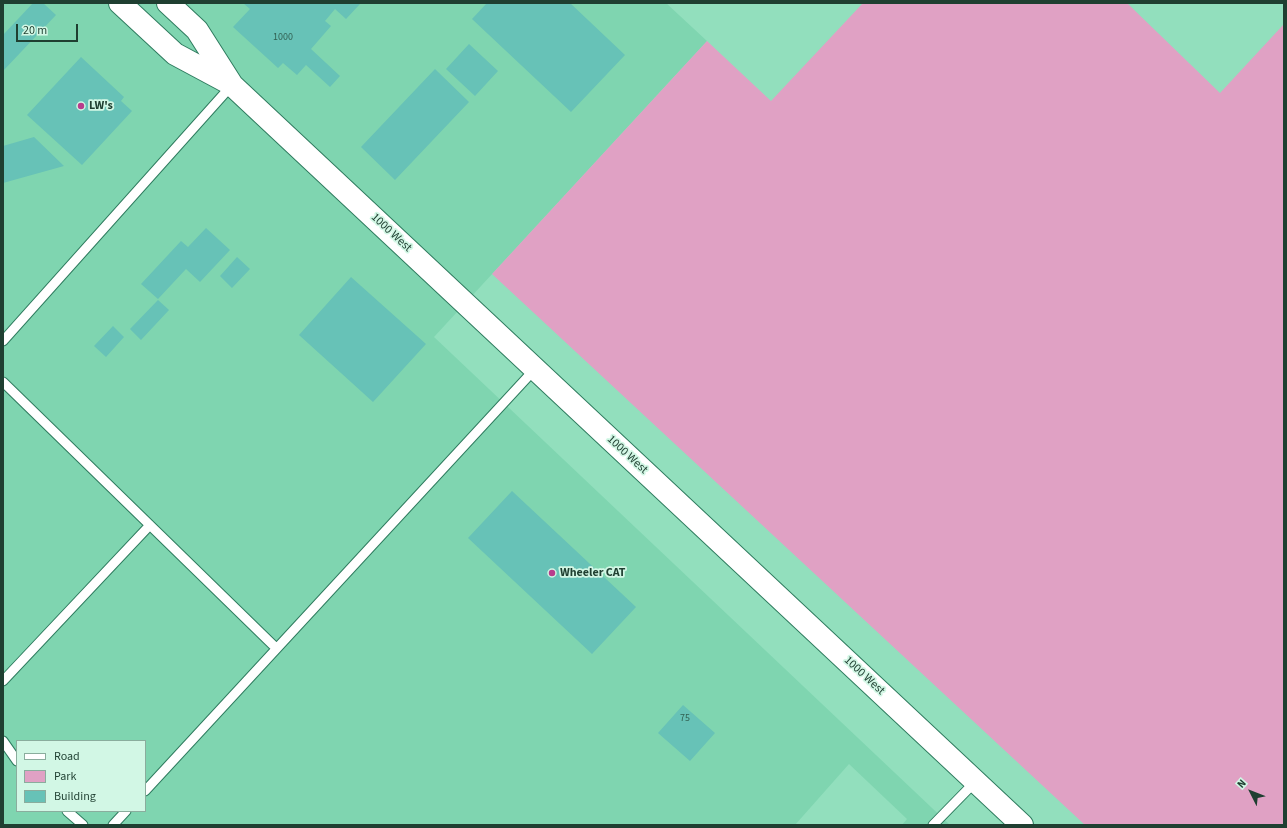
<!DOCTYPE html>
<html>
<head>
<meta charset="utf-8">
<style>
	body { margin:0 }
	#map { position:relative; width:1287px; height:828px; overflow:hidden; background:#92dfbd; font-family:"Source Sans 3",sans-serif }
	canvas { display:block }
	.frame { position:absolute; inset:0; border:4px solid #1f3f31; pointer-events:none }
	.legend { position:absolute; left:16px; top:740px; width:130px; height:72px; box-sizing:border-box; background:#d2f7e5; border:1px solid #8aad9d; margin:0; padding:5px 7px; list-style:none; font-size:12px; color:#1f3f31 }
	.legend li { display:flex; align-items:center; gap:8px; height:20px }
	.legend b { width:20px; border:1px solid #8aad9d }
	.north { position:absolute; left:1231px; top:772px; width:40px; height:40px; -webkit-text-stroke:3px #d2f7e5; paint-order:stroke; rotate:312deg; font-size:11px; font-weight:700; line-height:16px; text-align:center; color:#1f3f31 }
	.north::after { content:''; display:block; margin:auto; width:14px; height:18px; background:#1f3f31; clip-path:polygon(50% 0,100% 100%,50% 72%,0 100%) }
	.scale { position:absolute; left:16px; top:24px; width:62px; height:18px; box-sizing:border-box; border:2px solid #1f3f31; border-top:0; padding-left:5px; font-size:12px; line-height:14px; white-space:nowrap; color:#1f3f31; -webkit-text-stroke:3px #d2f7e5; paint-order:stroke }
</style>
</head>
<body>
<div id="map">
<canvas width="1287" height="828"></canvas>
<div class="frame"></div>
<ul class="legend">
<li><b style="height:5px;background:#fff"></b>Road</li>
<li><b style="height:11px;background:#e0a1c4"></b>Park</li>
<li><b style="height:11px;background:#67c2b7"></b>Building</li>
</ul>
<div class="north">N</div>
<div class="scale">20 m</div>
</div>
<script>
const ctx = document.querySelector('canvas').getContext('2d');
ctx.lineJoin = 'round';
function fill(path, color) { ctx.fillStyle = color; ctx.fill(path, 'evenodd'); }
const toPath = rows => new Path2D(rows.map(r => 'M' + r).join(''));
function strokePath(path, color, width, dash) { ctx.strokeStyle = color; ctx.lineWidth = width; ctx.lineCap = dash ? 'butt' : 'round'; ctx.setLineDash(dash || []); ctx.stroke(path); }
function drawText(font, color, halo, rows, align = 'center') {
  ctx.font = font + ' "Source Sans 3",sans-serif'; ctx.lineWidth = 3.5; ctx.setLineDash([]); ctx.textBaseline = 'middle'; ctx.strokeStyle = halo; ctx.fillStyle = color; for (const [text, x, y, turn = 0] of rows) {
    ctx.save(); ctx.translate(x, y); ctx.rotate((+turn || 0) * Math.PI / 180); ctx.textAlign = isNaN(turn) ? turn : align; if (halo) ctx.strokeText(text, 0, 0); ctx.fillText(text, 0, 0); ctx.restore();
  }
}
const built = toPath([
	[3,3,666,3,707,41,434,337,950,825,902,825,907,819,849,764,795,825,3,825],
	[17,741,145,741,145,811,17,811]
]);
const green = toPath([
	[863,3,1127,3,1220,93,1284,24,1284,825,1085,825,492,274,707,41,771,101]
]);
const building = toPath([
	[33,3,43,3,56,15,3,71,3,35],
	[243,3,359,3,360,4,346,19,335,9,325,21,331,26,311,49,340,76,330,87,306,65,297,75,283,63,278,68,233,27,250,9],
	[487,3,570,3,625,55,571,112,472,19],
	[469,44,498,71,475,96,446,69],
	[81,57,124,97,121,101,132,111,82,165,27,115],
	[435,69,469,102,395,180,361,147],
	[34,137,64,166,3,183,3,146],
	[206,228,230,250,200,282,186,269,158,299,141,284,181,241,188,247],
	[237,257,250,269,232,288,220,276],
	[351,277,426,344,373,402,299,335],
	[158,300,169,310,141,340,130,329],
	[113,326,124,337,106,357,94,346],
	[512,491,636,607,592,654,468,538],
	[683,705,715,733,690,761,658,733]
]);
const lane = toPath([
	[3,341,232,85],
	[3,382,276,648],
	[3,681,150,525],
	[3,741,17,761],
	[145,791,535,369],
	[67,811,83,825],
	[113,825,126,811],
	[933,825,976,781]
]);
const primary = toPath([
	[120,3,175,54,231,84],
	[168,3,197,30,232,85,1022,825]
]);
const markers = [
	[81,106,4,"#b83c8c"],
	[552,573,4,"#b83c8c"]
];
const numberNames = [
	["1000",283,38],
	["75",685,719]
];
const poiNames = [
	["LW's",89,106],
	["Wheeler CAT",560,573]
];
const streetNames = [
	["1000 West",391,233,43],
	["1000 West",627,455,43],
	["1000 West",864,676,43]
];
fill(built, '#7fd5b0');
fill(green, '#e0a1c4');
fill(building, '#67c2b7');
strokePath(lane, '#2f7c5f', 11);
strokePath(primary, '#2f7c5f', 24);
strokePath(lane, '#fff', 9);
strokePath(primary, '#fff', 22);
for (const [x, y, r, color] of markers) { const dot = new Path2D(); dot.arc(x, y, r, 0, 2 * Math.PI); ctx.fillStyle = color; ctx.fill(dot); strokePath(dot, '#d2f7e5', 1.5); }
drawText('10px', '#316052', null, numberNames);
drawText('bold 12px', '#1f3f31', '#d2f7e5', poiNames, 'left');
drawText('12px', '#1f3f31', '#d2f7e5', streetNames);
</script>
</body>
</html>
